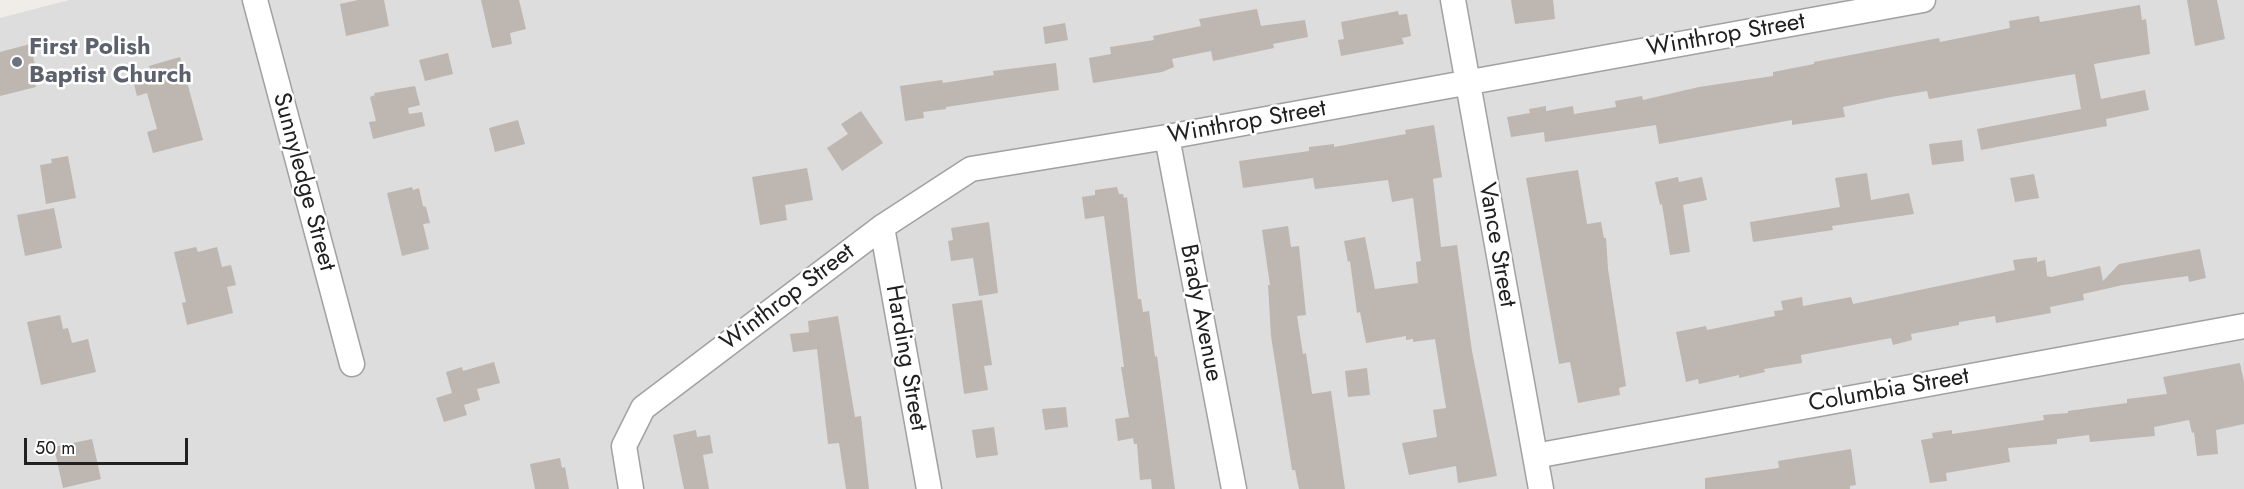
<!DOCTYPE html>
<html>
<head>
<meta charset="utf-8">
<style>
	body { margin:0 }
	#map { position:relative; width:2244px; height:489px; overflow:hidden; background:#f0ede8; font-family:Jost,sans-serif }
	canvas { display:block }
	.scale { position:absolute; left:24px; top:438px; width:164px; height:27px; box-sizing:border-box; border:3px solid #202020; border-top:0; padding-left:8px; font-size:18px; line-height:21px; white-space:nowrap; color:#202020; -webkit-text-stroke:4px #fff; paint-order:stroke }
</style>
</head>
<body>
<div id="map">
<canvas width="2244" height="489"></canvas>
<div class="scale">50 m</div>
</div>
<script>
const ctx = document.querySelector('canvas').getContext('2d');
ctx.lineJoin = 'round';
function fill(path, color) { ctx.fillStyle = color; ctx.fill(path, 'evenodd'); }
const toPath = rows => new Path2D(rows.map(r => 'M' + r).join(''));
function strokePath(path, color, width, dash) { ctx.strokeStyle = color; ctx.lineWidth = width; ctx.lineCap = dash ? 'butt' : 'round'; ctx.setLineDash(dash || []); ctx.stroke(path); }
function drawText(font, color, halo, rows, align = 'center') {
  ctx.font = font + ' Jost,sans-serif'; ctx.lineWidth = 5; ctx.setLineDash([]); ctx.textBaseline = 'middle'; ctx.strokeStyle = halo; ctx.fillStyle = color; for (const [text, x, y, turn = 0] of rows) {
    ctx.save(); ctx.translate(x, y); ctx.rotate((+turn || 0) * Math.PI / 180); ctx.textAlign = isNaN(turn) ? turn : align; if (halo) ctx.strokeText(text, 0, 0); ctx.fillText(text, 0, 0); ctx.restore();
  }
}
const residential = toPath([
	[69,0,2244,0,2244,489,0,489,0,18]
]);
const building = toPath([
	[358,0,384,0,389,26,346,36,340,4],
	[481,0,519,0,526,29,510,33,512,44,492,48],
	[1511,0,1553,0,1555,19,1515,24],
	[2187,0,2217,0,2225,39,2195,46],
	[2140,5,2142,20,2146,19,2150,54,2094,64,2101,99,2145,90,2149,110,2106,119,2107,126,1981,150,1977,129,2081,109,2075,74,1929,99,1927,91,1891,97,1843,107,1845,117,1792,125,1792,120,1659,144,1656,125,1545,142,1544,132,1511,137,1507,117,1530,113,1529,109,1546,106,1546,111,1573,106,1574,114,1616,107,1615,101,1642,96,1643,100,1699,87,1773,76,1773,72,1814,64,1814,62,1939,38,1940,42,2010,28,2009,21,2039,16,2040,22],
	[1257,9,1261,26,1305,20,1308,37,1273,44,1274,48,1213,61,1211,51,1172,59,1174,67,1162,72,1093,83,1089,58,1111,54,1110,47,1154,40,1153,36,1201,26,1199,19],
	[1398,11,1399,15,1407,14,1411,36,1402,38,1404,44,1341,56,1338,40,1344,39,1341,22],
	[1065,23,1068,40,1045,44,1043,27],
	[30,44,37,73,32,74,36,87,0,96,0,52],
	[448,53,453,74,425,81,419,60],
	[180,57,203,140,153,153,147,132,157,129,147,93,137,96,132,76,151,71,149,66],
	[1056,63,1059,90,946,107,946,109,923,112,924,118,905,121,900,86,942,80,943,83,994,75,993,71],
	[415,86,420,105,408,108,409,114,422,112,425,126,373,139,369,122,376,121,370,97,375,95,374,93],
	[861,111,883,143,842,171,827,148,848,134,841,124],
	[518,120,525,144,495,152,489,128],
	[1434,125,1442,177,1433,179,1441,247,1457,245,1472,351,1497,476,1458,483,1456,466,1409,475,1402,443,1437,437,1433,410,1446,408,1435,339,1413,342,1413,339,1406,340,1406,336,1366,343,1360,312,1357,313,1350,261,1348,262,1344,241,1365,237,1375,289,1418,283,1416,262,1421,261,1413,198,1392,202,1388,180,1315,189,1313,178,1243,188,1239,161,1309,151,1309,147,1334,144,1334,147,1406,134,1405,130],
	[1962,140,1964,161,1932,165,1929,144],
	[68,156,76,198,46,204,40,165,52,163,51,159],
	[807,168,813,200,785,205,787,220,760,225,752,177],
	[1578,170,1587,224,1601,222,1604,238,1606,238,1608,269,1626,386,1619,388,1620,395,1578,403,1570,362,1559,364,1526,178],
	[1867,173,1871,200,1909,193,1914,214,1832,226,1833,230,1753,242,1750,222,1840,207,1835,178],
	[2034,174,2039,198,2015,202,2010,178],
	[1678,177,1679,182,1702,177,1707,200,1683,205,1690,252,1670,255,1662,204,1660,205,1655,182],
	[412,187,413,190,419,188,423,206,426,207,430,223,423,224,429,249,402,256,387,193],
	[1117,187,1119,194,1123,194,1124,198,1127,197,1138,299,1141,299,1143,312,1149,311,1155,357,1157,356,1175,489,1152,489,1151,479,1140,480,1137,444,1134,444,1133,438,1118,441,1115,419,1129,417,1121,367,1124,367,1104,216,1085,219,1082,197,1095,195,1095,190],
	[54,208,62,248,25,256,17,215],
	[989,222,998,293,979,296,973,258,951,261,948,241,953,240,951,228],
	[1288,226,1291,247,1299,246,1306,315,1297,316,1303,354,1306,353,1312,394,1331,391,1345,489,1299,489,1295,470,1292,470,1271,336,1268,285,1270,285,1262,230],
	[196,247,198,252,217,247,222,267,231,265,236,285,227,287,233,313,187,325,182,303,186,302,174,252],
	[2200,249,2206,278,2189,282,2188,276,2123,285,2083,294,2084,300,2050,307,2051,313,1996,323,1995,316,1959,322,1959,325,1911,334,1912,340,1893,345,1891,338,1801,355,1802,363,1764,369,1765,372,1739,378,1739,375,1699,384,1698,379,1686,382,1676,332,1706,326,1707,330,1775,316,1774,311,1783,310,1781,301,1802,297,1803,306,1851,297,1853,304,2015,270,2013,260,2037,257,2037,262,2045,260,2047,276,2051,277,2100,266,2103,281,2119,264],
	[982,300,992,365,984,366,988,390,964,394,952,304],
	[60,315,63,329,68,328,72,343,88,339,96,372,41,385,27,322],
	[838,316,855,417,861,416,869,489,846,489,839,443,828,444,817,349,793,352,790,334,809,332,808,321],
	[494,362,500,383,477,389,480,400,464,405,467,415,444,422,436,398,452,393,446,372,462,367,463,371],
	[2240,363,2244,382,2244,424,2216,430,2218,454,2197,456,2194,432,2192,433,2189,420,2154,427,2155,436,2090,442,2089,435,2057,439,2057,444,2008,448,2010,462,1946,473,1947,481,1930,483,1921,440,1933,438,1932,433,1952,430,1952,434,2044,420,2043,415,2068,413,2068,411,2127,403,2127,399,2167,394,2163,377],
	[1367,368,1370,395,1348,397,1345,371],
	[1066,407,1068,427,1045,430,1042,409],
	[994,427,998,455,976,458,972,430],
	[696,430,697,437,710,435,713,453,703,455,709,489,684,489,673,435],
	[92,439,101,479,63,488,54,447],
	[1851,449,1856,485,1850,486,1850,489,1705,489,1705,478,1779,468,1778,461],
	[560,458,562,468,565,467,569,489,535,489,530,464]
]);
const street = toPath([
	[255,0,352,364],
	[1453,0,1541,489],
	[1167,137,1234,489],
	[882,227,929,489],
	[1535,456,2244,326],
	[631,489,624,446,643,408,882,227,971,169,1167,137,1923,0]
]);
const markers = [
	[17,62,6,"#6b7280"]
];
const streetNames = [
	["Winthrop Street",1726,36,-10],
	["Winthrop Street",1247,123,-10],
	["Sunnyledge Street",303,182,75],
	["Vance Street",1496,245,80],
	["Winthrop Street",788,298,-37],
	["Brady Avenue",1200,313,79],
	["Harding Street",905,358,80],
	["Columbia Street",1889,391,-10]
];
const worshipNames = [
	["First Polish",29,48],
	["Baptist Church",29,76]
];
fill(residential, '#dedddd');
fill(building, '#bdb6b1');
strokePath(street, '#a1a1a1', 27);
strokePath(street, '#fff', 24);
for (const [x, y, r, color] of markers) { const dot = new Path2D(); dot.arc(x, y, r, 0, 2 * Math.PI); ctx.fillStyle = color; ctx.fill(dot); strokePath(dot, '#fff', 2); }
drawText('24px', '#202020', '#fff', streetNames);
drawText('bold 24px', '#5b616d', '#fff', worshipNames, 'left');
</script>
</body>
</html>
